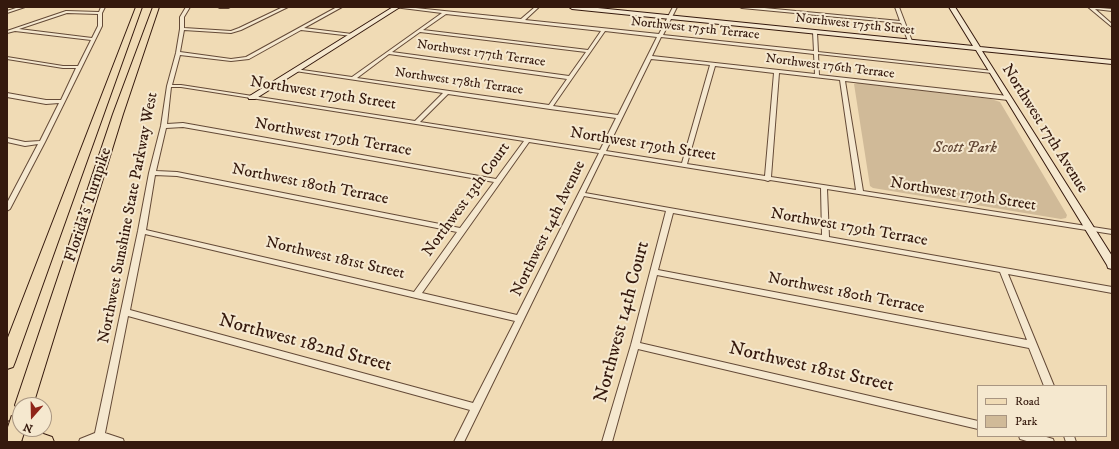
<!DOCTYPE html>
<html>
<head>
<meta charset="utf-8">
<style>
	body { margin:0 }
	#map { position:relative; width:1119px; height:449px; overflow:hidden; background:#f0dbb5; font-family:"IM FELL DW Pica",serif }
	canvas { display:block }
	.frame { position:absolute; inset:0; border:8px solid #35190d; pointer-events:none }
	.legend { position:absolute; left:977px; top:385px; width:130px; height:52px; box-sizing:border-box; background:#f5e8cf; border:1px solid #a89581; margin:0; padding:5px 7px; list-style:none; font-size:12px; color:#35190d }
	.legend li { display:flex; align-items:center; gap:8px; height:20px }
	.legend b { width:20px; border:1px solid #a89581 }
	.north { position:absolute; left:12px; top:397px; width:40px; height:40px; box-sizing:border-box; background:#f5e8cf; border:1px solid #a89581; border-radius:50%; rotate:200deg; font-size:11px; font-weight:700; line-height:16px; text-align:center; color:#35190d }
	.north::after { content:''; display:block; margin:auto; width:14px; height:18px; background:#8f2418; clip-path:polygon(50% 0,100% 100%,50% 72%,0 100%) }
</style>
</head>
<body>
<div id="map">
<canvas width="1119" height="449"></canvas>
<div class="frame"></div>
<ul class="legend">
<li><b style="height:5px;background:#f0dbb5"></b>Road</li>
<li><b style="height:11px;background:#d0ba98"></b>Park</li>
</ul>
<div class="north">N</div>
</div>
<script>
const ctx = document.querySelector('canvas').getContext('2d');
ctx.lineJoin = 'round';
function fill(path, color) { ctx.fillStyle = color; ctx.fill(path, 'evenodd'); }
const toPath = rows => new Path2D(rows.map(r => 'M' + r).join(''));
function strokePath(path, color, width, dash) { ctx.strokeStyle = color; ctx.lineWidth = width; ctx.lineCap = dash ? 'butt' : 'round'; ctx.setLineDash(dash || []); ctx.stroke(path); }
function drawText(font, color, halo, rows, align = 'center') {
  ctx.font = font + ' "IM FELL DW Pica",serif'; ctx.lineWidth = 4; ctx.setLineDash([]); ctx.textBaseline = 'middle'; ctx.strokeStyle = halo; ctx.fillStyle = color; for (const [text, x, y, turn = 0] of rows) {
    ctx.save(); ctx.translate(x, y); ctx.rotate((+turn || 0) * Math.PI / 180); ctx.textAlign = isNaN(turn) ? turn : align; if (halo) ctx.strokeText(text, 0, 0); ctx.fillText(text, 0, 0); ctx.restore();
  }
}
const green = toPath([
	[858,83,991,99,1000,102,1067,215,1066,218,1061,219,873,188,870,186,854,84]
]);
const street = toPath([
	[19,7,25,7,7,13,7,11,19,7],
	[101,7,105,7,102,13,102,26,45,142,10,209,7,211,7,203,38,144,25,146,7,142,7,138,25,142,40,141,59,103,46,104,7,97,7,93,46,100,61,100,76,68,63,68,7,59,7,57,63,66,78,66,91,40,15,31,7,33,7,31,66,11,99,12,101,7],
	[67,13,98,14,98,26,92,38,19,29,67,13],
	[186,7,190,7,184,17,184,28,231,31,239,28,283,7,288,7,241,30,231,33,184,30,180,52,231,59,246,57,337,7,342,7,304,28,352,34,354,35,352,36,301,30,249,59,231,61,180,55,172,85,181,85,415,121,443,93,295,71,293,70,295,69,352,77,442,13,394,7,406,7,521,19,535,7,539,7,525,20,659,34,673,7,677,7,663,35,814,51,813,32,815,31,817,32,818,52,994,71,994,72,992,73,818,54,819,75,1008,96,1011,98,1008,100,845,81,863,191,1112,230,1112,234,827,189,829,237,1112,287,1112,293,1008,274,1054,386,1044,386,1029,348,657,275,640,343,978,421,978,429,638,349,612,442,602,442,631,345,666,211,584,196,464,442,454,442,470,410,128,316,105,433,123,439,124,442,104,442,99,441,96,442,79,442,80,439,95,433,138,231,149,173,161,126,167,86,176,53,180,29,180,17,186,7],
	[446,14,601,31,588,50,423,30,446,14],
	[605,31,657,37,618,115,553,106,605,31],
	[420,32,586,52,569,76,392,52,420,32],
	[661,37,814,54,815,74,652,56,661,37],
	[389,54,567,79,549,105,357,78,389,54],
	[651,59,710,65,682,163,606,151,651,59],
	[715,66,774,73,765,176,687,164,715,66],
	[779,73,840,80,856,190,771,177,779,73],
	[171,87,181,87,524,141,496,179,183,123,167,124,171,87],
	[448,94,550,109,616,118,600,150,420,122,448,94],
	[183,127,494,182,460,228,177,172,156,171,166,128,183,127],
	[529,142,599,153,517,315,422,293,529,142],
	[604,154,765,180,768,181,770,180,821,188,822,235,585,193,604,154],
	[155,175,177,176,457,232,414,292,146,230,155,175],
	[673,213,1000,272,1027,340,658,270,673,213],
	[145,234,416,298,515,321,473,403,130,310,145,234],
	[218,7,230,7,228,8,220,8,218,7],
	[740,7,754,7,900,21,895,7,899,7,912,41,910,42,908,41,901,23,742,8,740,7],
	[1088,7,1112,9,1112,11,1095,9,1112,24,1112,27,1088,7],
	[1019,436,1043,436,1053,439,1054,442,1030,442,1020,439,1019,436],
	[1064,436,1074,436,1076,442,1066,442,1064,436]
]);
const secondary = toPath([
	[393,7,400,7,255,99,249,99,248,97,393,7],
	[569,7,588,7,973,46,949,7,955,7,980,47,1112,60,1112,64,982,51,1112,256,1112,269,1108,268,1107,265,976,50,572,9,569,7]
]);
const primary = toPath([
	[7,421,20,426,20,429,29,429,52,437,54,442,26,442,7,435,7,421]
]);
const highway = toPath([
	[136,7,142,7,15,362,13,367,7,369,7,340,136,7],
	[153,7,159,7,123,114,33,405,20,405,20,411,18,410,15,405,113,114,153,7]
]);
const highwayBridge = toPath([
	[12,442,20,418]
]);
const farStreetnames = [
	["Northwest 175th Street",855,25,6],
	["Northwest 175th Terrace",695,29,6],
	["Northwest 177th Terrace",481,54,8],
	["Northwest 176th Terrace",830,67,7],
	["Northwest 178th Terrace",459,82,8]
];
const streetNames = [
	["Northwest 179th Street",323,94,9],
	["Northwest 17th Avenue",1044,129,58],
	["Northwest 179th Terrace",333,138,10],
	["Northwest 179th Street",643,145,9],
	["Northwest 180th Terrace",310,185,11],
	["Northwest 179th Street",963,195,9],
	["Northwest 13th Court",467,200,-54],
	["Florida's Turnpike",89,205,-72],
	["Northwest Sunshine State Parkway West",129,218,-79],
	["Northwest 179th Terrace",849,228,10],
	["Northwest 14th Avenue",549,229,-64],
	["Northwest 181st Street",335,259,13],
	["Northwest 180th Terrace",846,294,11]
];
const parkNames = [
	["Scott Park",965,149]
];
const nearStreetnames = [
	["Northwest 14th Court",623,322,-75],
	["Northwest 182nd Street",305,344,15],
	["Northwest 181st Street",811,368,13]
];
fill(green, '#d0ba98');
strokePath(street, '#644a37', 2);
strokePath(secondary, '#35190d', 2);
strokePath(primary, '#35190d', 2);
strokePath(highway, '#35190d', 2);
fill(street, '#f5e8cf');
fill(secondary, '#f5e8cf');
fill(primary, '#f0dbb5');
fill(highway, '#f0dbb5');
strokePath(highwayBridge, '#35190d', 19, []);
strokePath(highwayBridge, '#f0dbb5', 17);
drawText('13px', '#35190d', '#f5e8cf', farStreetnames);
drawText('16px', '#35190d', '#f5e8cf', streetNames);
drawText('italic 16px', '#644937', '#f5e8cf', parkNames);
drawText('19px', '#35190d', '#f5e8cf', nearStreetnames);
</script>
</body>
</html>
